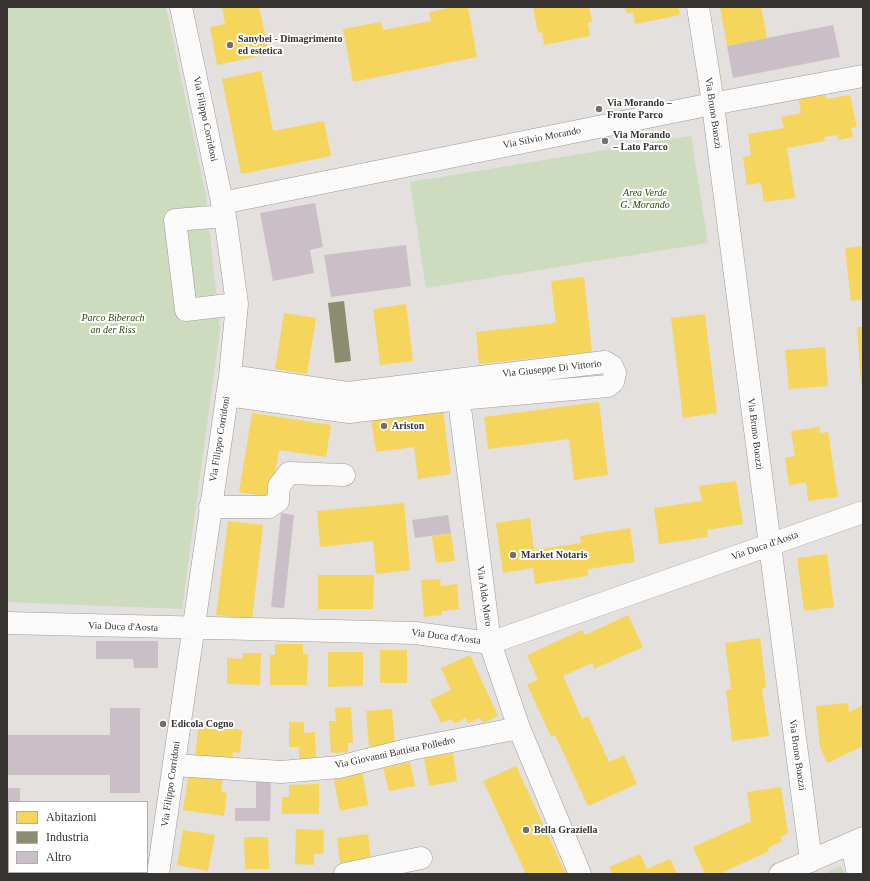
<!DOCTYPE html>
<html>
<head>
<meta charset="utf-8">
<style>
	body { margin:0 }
	#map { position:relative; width:870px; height:881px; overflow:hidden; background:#e3e0dd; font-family:Georgia,serif }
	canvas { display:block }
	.frame { position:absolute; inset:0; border:8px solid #363331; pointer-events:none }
	.legend { position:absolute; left:8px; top:801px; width:140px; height:72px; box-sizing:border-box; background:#fff; border:1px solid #afadad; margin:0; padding:5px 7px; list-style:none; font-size:12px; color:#363331 }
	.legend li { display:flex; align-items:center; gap:8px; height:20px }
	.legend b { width:20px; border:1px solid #afadad }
</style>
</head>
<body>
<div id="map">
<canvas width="870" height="881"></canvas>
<div class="frame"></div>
<ul class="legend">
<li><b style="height:11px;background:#f6d55c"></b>Abitazioni</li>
<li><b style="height:11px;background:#8c8c6e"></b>Industria</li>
<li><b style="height:11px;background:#cabfc6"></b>Altro</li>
</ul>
</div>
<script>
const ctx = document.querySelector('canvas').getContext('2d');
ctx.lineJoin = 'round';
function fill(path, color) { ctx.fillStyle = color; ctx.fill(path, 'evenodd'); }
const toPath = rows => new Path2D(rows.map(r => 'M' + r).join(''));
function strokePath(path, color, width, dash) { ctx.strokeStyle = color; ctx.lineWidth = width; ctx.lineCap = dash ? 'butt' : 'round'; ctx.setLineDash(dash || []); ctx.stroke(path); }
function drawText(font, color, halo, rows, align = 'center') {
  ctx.font = font + ' Georgia,serif'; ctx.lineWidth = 4; ctx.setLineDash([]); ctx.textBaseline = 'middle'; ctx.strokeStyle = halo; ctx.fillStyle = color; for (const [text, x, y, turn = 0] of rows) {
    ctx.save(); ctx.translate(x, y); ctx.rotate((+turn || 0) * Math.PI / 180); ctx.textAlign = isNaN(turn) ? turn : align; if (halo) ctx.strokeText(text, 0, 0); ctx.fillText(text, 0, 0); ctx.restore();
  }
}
const green = toPath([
	[7,7,166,7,206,196,220,329,182,609,7,602],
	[691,136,708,243,426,288,410,182],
	[841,866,845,874,823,874]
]);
const homes = toPath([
	[222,7,259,7,269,54,217,65,210,27,225,24],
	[454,7,468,7,477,57,353,82,343,29,381,22,383,30,431,21,429,12],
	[533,7,589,7,592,22,588,23,590,36,544,45,542,32,538,33],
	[625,7,678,7,680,15,635,24,633,12,627,14],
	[720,7,761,7,767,38,727,46],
	[261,71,273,131,324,121,331,156,241,174,222,79],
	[825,92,826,99,850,95,857,127,851,128,853,137,839,140,837,135,824,137,825,141,787,148,795,198,764,202,761,183,747,185,743,157,751,155,748,134,784,128,781,117,801,113,798,97],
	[863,246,863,299,851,301,845,248],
	[584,277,592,352,479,364,476,332,556,323,551,281],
	[406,304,413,361,380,365,373,309],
	[284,313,316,318,307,374,275,369],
	[705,314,717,413,683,418,671,318],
	[857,327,863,327,863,383,861,383],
	[825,347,828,386,789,389,785,350],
	[599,402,608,475,574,480,569,439,488,449,484,417],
	[443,410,451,474,418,479,414,447,376,452,371,419],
	[252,413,331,425,326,457,279,450,271,497,239,492],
	[820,427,820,433,828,432,838,497,808,501,806,482,789,485,785,458,795,456,791,431],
	[736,481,743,524,707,530,708,537,659,544,654,508,702,501,699,486],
	[404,503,410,570,376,574,373,541,320,547,317,511],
	[530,518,534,550,581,543,580,536,630,528,635,562,588,569,588,576,535,584,533,568,503,573,496,523],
	[228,521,263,525,252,619,216,615],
	[451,533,455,561,436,563,432,536],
	[827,554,834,607,804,611,797,558],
	[318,575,374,575,373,609,318,609],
	[440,579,441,586,457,584,459,609,442,611,442,615,424,617,421,580],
	[628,615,643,647,594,669,592,663,563,676,582,719,588,716,609,762,624,755,637,784,588,806,555,735,551,737,527,684,538,680,527,655,582,630,585,635],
	[760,638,766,687,762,688,769,736,732,741,726,690,731,689,725,643],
	[275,644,303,644,303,654,308,654,307,685,270,685,270,655,275,655],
	[380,650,407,650,407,683,380,683],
	[328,652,363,652,363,686,328,687],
	[243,653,261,653,260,685,227,684,227,658,242,659],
	[470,655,498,716,483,723,480,718,468,723,465,718,454,724,451,719,441,723,430,700,451,690,441,668],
	[848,703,849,712,863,705,863,746,827,763,820,747,816,706],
	[351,707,353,743,348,743,348,752,331,753,329,721,336,721,335,708],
	[392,709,395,744,369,747,366,711],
	[289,722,304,722,304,733,315,732,316,763,299,763,299,747,289,747],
	[199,724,242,730,240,753,233,752,232,760,195,755],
	[453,753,457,781,429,786,424,758],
	[410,762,415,786,389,791,383,768],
	[516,766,566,874,526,874,483,781],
	[362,770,368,805,340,811,333,776],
	[189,772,223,777,221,792,227,793,224,816,183,810],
	[319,784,319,814,282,814,282,797,289,797,289,785],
	[781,787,788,833,780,837,782,841,768,848,769,851,719,874,705,874,693,847,751,821,747,792],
	[296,829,324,830,323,854,314,854,314,865,295,864],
	[183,830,215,835,208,871,177,865],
	[368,834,371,859,340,863,337,838],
	[244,837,268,837,269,869,245,869],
	[640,854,647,869,670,859,677,874,612,874,609,867]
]);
const industry = toPath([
	[344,301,351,361,335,363,328,303]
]);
const building = toPath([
	[833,25,840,57,733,78,727,46],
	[315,203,323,247,310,250,314,273,273,281,260,213],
	[406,245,411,286,331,297,324,255],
	[281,513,294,515,284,608,271,607],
	[448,515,451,533,415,538,412,520],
	[96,641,158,641,158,668,134,668,133,659,96,659],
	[110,708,140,708,140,793,110,793,110,775,7,775,7,735,110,735],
	[256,781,271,782,270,821,235,821,235,808,256,808],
	[7,788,20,788,20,802,9,802,9,842,7,842]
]);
const minor = toPath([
	[698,7,711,90,811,861],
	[222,203,712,104,863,76],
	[225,216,175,220,186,310,237,304],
	[457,384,490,643,519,728,580,874],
	[227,395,349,412,459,399,608,386,613,382,615,373,612,366,605,362,348,393,230,376],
	[210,507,269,507,278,501,279,486,289,473,344,475],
	[7,623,415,633,490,643,863,512],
	[174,765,281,772,339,767,411,749,519,728],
	[849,844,855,859,858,874],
	[158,874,230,376,237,304,225,216,181,7],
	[345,874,421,858],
	[780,874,863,838]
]);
const markers = [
	[230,45,4,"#73706d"],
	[599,109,4,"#73706d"],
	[605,141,4,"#73706d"],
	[384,426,4,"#73706d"],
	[513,555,4,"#73706d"],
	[163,724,4,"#73706d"],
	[526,830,4,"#73706d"]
];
const poiNames = [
	["Sanybei - Dimagrimento",238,39],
	["ed estetica",238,51],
	["Via Morando –",607,103],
	["Fronte Parco",607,115],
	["Via Morando",613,135],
	["– Lato Parco",613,147],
	["Ariston",392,426],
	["Market Notaris",521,555],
	["Edicola Cogno",171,724],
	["Bella Graziella",534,830]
];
const streetNames = [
	["Via Bruno Buozzi",713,113,82],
	["Via Filippo Corridoni",205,119,78],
	["Via Silvio Morando",542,138,-11],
	["Via Giuseppe Di Vittorio",552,369,-6],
	["Via Bruno Buozzi",755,434,83],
	["Via Filippo Corridoni",220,439,-81],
	["Via Duca d'Aosta",765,546,-19],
	["Via Aldo Moro",484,596,82],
	["Via Duca d'Aosta",123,627,2],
	["Via Duca d'Aosta",446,637,7],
	["Via Giovanni Battista Polledro",395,753,-12],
	["Via Bruno Buozzi",797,755,82],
	["Via Filippo Corridoni",171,784,-82]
];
const parkNames = [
	["Area Verde",645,193],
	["G. Morando",645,205],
	["Parco Biberach",113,318],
	["an der Riss",113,330]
];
fill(green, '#cddbbe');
fill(homes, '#f6d55c');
fill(industry, '#8c8c6e');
fill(building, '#cabfc6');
strokePath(minor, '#9e9b99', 23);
strokePath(minor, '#fbfafa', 22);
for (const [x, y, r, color] of markers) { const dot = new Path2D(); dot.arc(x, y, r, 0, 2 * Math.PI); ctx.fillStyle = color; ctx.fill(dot); strokePath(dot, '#fff', 1.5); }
drawText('bold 10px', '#363331', '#fff', poiNames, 'left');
drawText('10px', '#363331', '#fff', streetNames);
drawText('italic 10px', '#2c480a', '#fff', parkNames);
</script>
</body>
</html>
